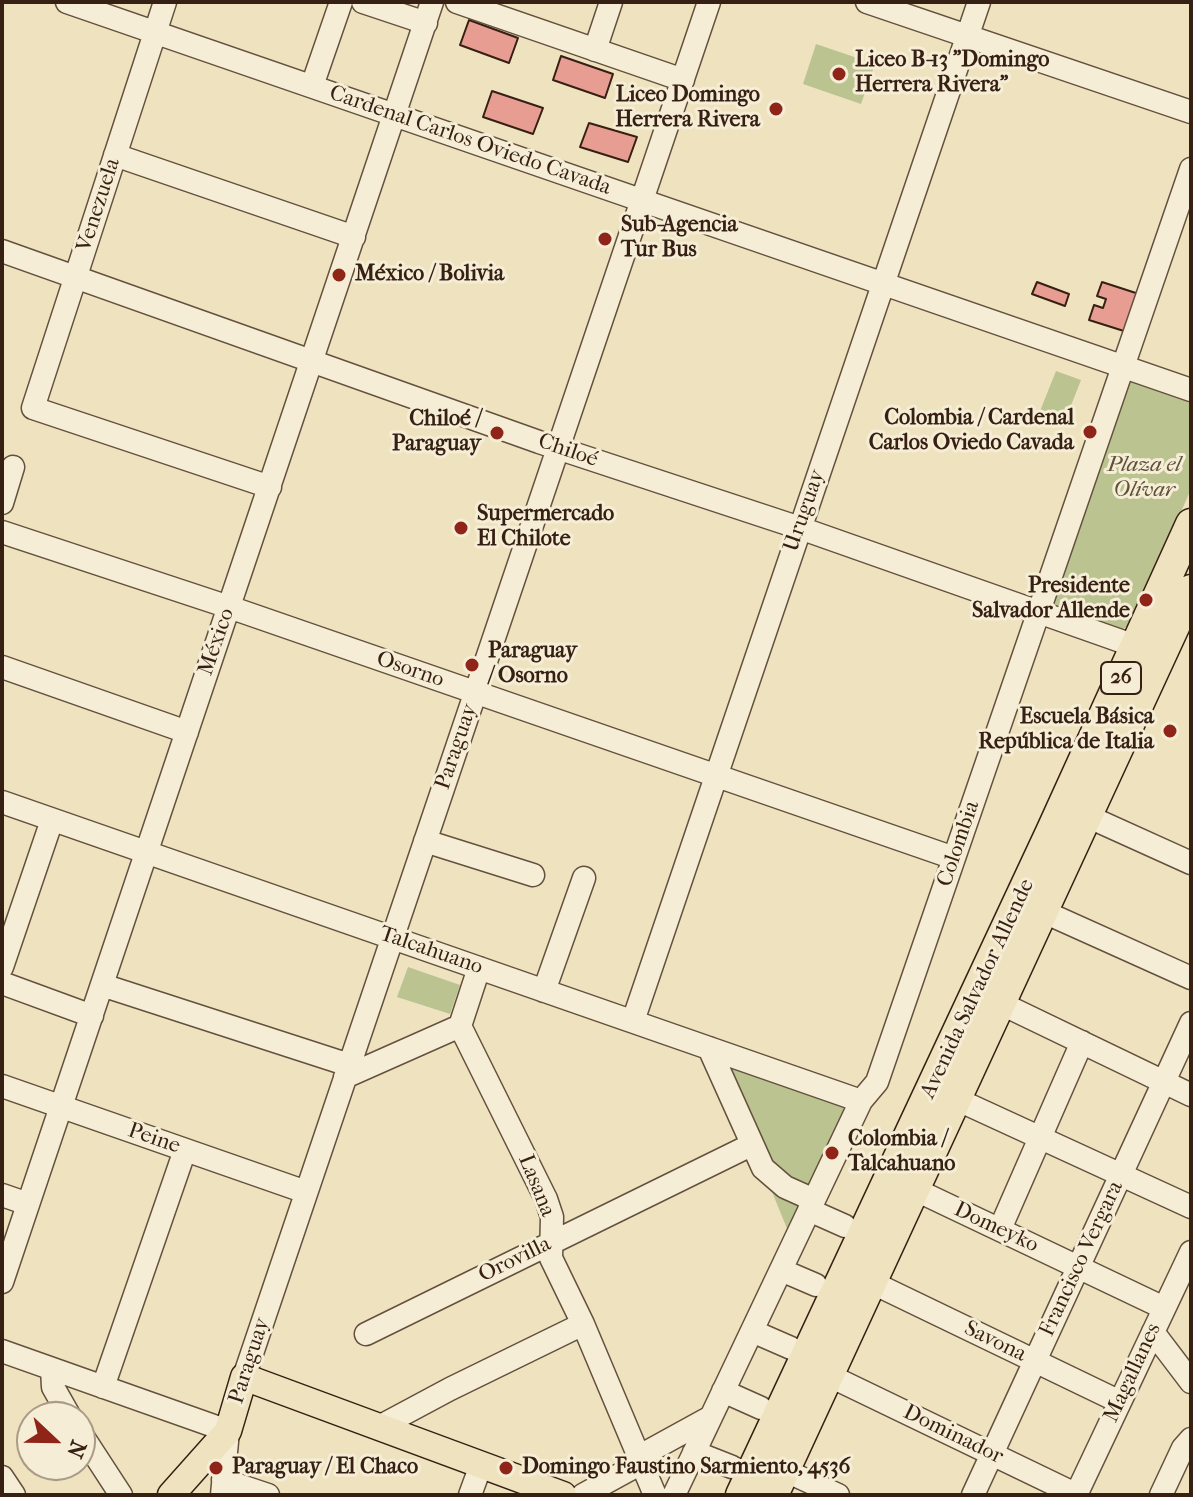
<!DOCTYPE html>
<html>
<head>
<meta charset="utf-8">
<style>
	body { margin:0 }
	#map { position:relative; width:1193px; height:1497px; overflow:hidden; background:#efe3bf; font-family:"IM FELL French Canon",serif }
	canvas { display:block }
	.frame { position:absolute; inset:0; border:4px solid #361f13; pointer-events:none }
	.north { position:absolute; left:16px; top:1401px; width:80px; height:80px; box-sizing:border-box; background:#f5edd5; border:2px solid #a99b87; border-radius:50%; rotate:112deg; font-size:22px; font-weight:700; line-height:32px; text-align:center; color:#361f13 }
	.north::after { content:''; display:block; margin:auto; width:28px; height:36px; background:#8f2418; clip-path:polygon(50% 0,100% 100%,50% 72%,0 100%) }
</style>
</head>
<body>
<div id="map">
<canvas width="1193" height="1497"></canvas>
<div class="frame"></div>
<div class="north">N</div>
</div>
<script>
const ctx = document.querySelector('canvas').getContext('2d');
ctx.lineJoin = 'round';
function fill(path, color) { ctx.fillStyle = color; ctx.fill(path, 'evenodd'); }
const toPath = rows => new Path2D(rows.map(r => 'M' + r).join(''));
function strokePath(path, color, width, dash) { ctx.strokeStyle = color; ctx.lineWidth = width; ctx.lineCap = dash ? 'butt' : 'round'; ctx.setLineDash(dash || []); ctx.stroke(path); }
function drawText(font, color, halo, rows, align = 'center') {
  ctx.font = font + ' "IM FELL French Canon",serif'; ctx.lineWidth = 6; ctx.setLineDash([]); ctx.textBaseline = 'middle'; ctx.strokeStyle = halo; ctx.fillStyle = color; for (const [text, x, y, turn = 0] of rows) {
    ctx.save(); ctx.translate(x, y); ctx.rotate((+turn || 0) * Math.PI / 180); ctx.textAlign = isNaN(turn) ? turn : align; if (halo) ctx.strokeText(text, 0, 0); ctx.fillText(text, 0, 0); ctx.restore();
  }
}
const green = toPath([
	[816,44,875,64,861,104,803,84],
	[1056,371,1081,380,1063,426,1038,416],
	[1133,380,1191,399,1191,489,1133,622,1122,630,1055,606,1051,597,1126,386],
	[408,967,460,985,450,1014,397,997],
	[718,1060,847,1108,788,1231]
]);
const building = toPath([
	[469,20,518,38,509,63,460,45,469,20],
	[561,56,613,74,605,98,553,80,561,56],
	[492,91,543,108,533,134,483,117,492,91],
	[589,123,637,137,628,162,580,147,589,123],
	[1037,282,1069,294,1065,306,1032,294,1037,282],
	[1102,282,1139,294,1127,332,1089,320,1094,305,1103,308,1106,299,1097,296,1102,282]
]);
const minor = toPath([
	[67,2,1191,390],
	[165,2,33,408,270,487],
	[363,2,426,23],
	[457,2,683,80],
	[867,2,1191,112],
	[595,50,611,2],
	[312,86,341,2],
	[115,155,354,237],
	[2,251,539,442,800,528,1135,646],
	[2,503,13,467],
	[2,532,229,607,954,858],
	[2,667,187,732],
	[2,802,861,1101],
	[1087,816,1191,863],
	[425,841,533,875],
	[1042,911,1191,978],
	[2,967,52,820],
	[479,968,460,1026,546,1199,552,1217,551,1258,583,1324,655,1495],
	[2,983,92,1016],
	[102,985,349,1065],
	[544,991,584,878],
	[1000,1003,1191,1095],
	[633,1021,979,2],
	[709,1048,763,1168,785,1187,814,1200],
	[345,1077,460,1026],
	[2,1086,306,1192],
	[956,1099,1191,1207],
	[914,1189,1164,1308],
	[2,1195,28,1204],
	[809,1210,845,1226],
	[1000,1229,1082,1042],
	[781,1270,816,1285],
	[2,1282,432,2],
	[871,1282,1120,1402],
	[752,1331,791,1348],
	[1153,1332,1191,1382],
	[366,1334,751,1145],
	[2,1351,228,1431,222,1495],
	[52,1369,53,1387,70,1417],
	[828,1375,1077,1495],
	[244,1377,709,2],
	[103,1387,185,1150],
	[723,1391,761,1408],
	[379,1427,450,1389,583,1324],
	[80,1432,121,1495],
	[694,1452,732,1467],
	[640,1456,711,1417],
	[784,1470,838,1495],
	[2,1477,14,1495],
	[223,1480,268,1495],
	[470,1495,481,1465],
	[583,1495,643,1462],
	[674,1495,861,1101,877,1082,1191,169],
	[973,1495,1191,1023],
	[1076,1495,1191,1252],
	[1161,1495,1183,1448,1191,1439]
]);
const major = toPath([
	[171,1495,228,1431,244,1377,563,1495]
]);
const highway = toPath([
	[741,1495,1051,832,1191,524],
	[773,1495,1191,590]
]);
const markers = [
	[839,74,8,"#8f2418"],
	[776,109,8,"#8f2418"],
	[605,239,8,"#8f2418"],
	[339,275,8,"#8f2418"],
	[1090,432,8,"#8f2418"],
	[497,433,8,"#8f2418"],
	[461,528,8,"#8f2418"],
	[1146,600,8,"#8f2418"],
	[472,665,8,"#8f2418"],
	[1170,731,8,"#8f2418"],
	[832,1153,8,"#8f2418"],
	[216,1468,8,"#8f2418"],
	[506,1468,8,"#8f2418"]
];
const shields = [
	[1121,678,40]
];
const shieldNames = [
	["26",1121,678]
];
const poiNames = [
	["Liceo B-13 \"Domingo",855,61],
	["Herrera Rivera\"",855,86],
	["Liceo Domingo",760,96,"right"],
	["Herrera Rivera",760,121,"right"],
	["Sub-Agencia",621,226],
	["Tur Bus",621,251],
	["México / Bolivia",355,275],
	["Colombia / Cardenal",1074,419,"right"],
	["Carlos Oviedo Cavada",1074,444,"right"],
	["Chiloé /",481,420,"right"],
	["Paraguay",481,445,"right"],
	["Supermercado",477,515],
	["El Chilote",477,540],
	["Presidente",1130,587,"right"],
	["Salvador Allende",1130,612,"right"],
	["Paraguay",488,652],
	["/ Osorno",488,677],
	["Escuela Básica",1154,718,"right"],
	["República de Italia",1154,743,"right"],
	["Colombia /",848,1140],
	["Talcahuano",848,1165],
	["Paraguay / El Chaco",232,1468],
	["Domingo Faustino Sarmiento, 4536",522,1468]
];
const streetNames = [
	["Cardenal Carlos Oviedo Cavada",470,141,19],
	["Venezuela",99,205,-72],
	["Chiloé",568,451,19],
	["Uruguay",805,511,-71],
	["México",217,642,-71],
	["Osorno",410,670,19],
	["Paraguay",457,747,-71],
	["Colombia",959,844,-71],
	["Talcahuano",431,951,19],
	["Avenida Salvador Allende",978,989,-65],
	["Peine",154,1139,19],
	["Lasana",536,1186,68],
	["Domeyko",996,1228,25],
	["Francisco Vergara",1082,1259,-65],
	["Orovilla",515,1260,-26],
	["Savona",995,1342,26],
	["Paraguay",250,1361,-72],
	["Magallanes",1133,1373,-65],
	["Dominador",953,1435,26]
];
const parkNames = [
	["Plaza el",1144,466],
	["Olívar",1144,491]
];
fill(green, '#bbc391');
fill(building, '#e89d92');
strokePath(building, '#361f13', 2);
strokePath(minor, '#64503e', 25);
strokePath(major, '#361f13', 29);
strokePath(highway, '#361f13', 33);
strokePath(minor, '#f5edd5', 22);
strokePath(major, '#efe3bf', 26);
strokePath(highway, '#efe3bf', 30);
for (const [x, y, r, color] of markers) { const dot = new Path2D(); dot.arc(x, y, r, 0, 2 * Math.PI); ctx.fillStyle = color; ctx.fill(dot); strokePath(dot, '#f5edd5', 3); }
for (const [x, y, w] of shields) { const box = new Path2D(); box.roundRect(x - w / 2, y - 16, w, 32, 6); ctx.fillStyle = '#f5edd5'; ctx.fill(box); strokePath(box, '#361f13', 2); }
drawText('bold 20px', '#361f13', null, shieldNames);
drawText('bold 22px', '#361f13', '#f5edd5', poiNames, 'left');
drawText('22px', '#361f13', '#f5edd5', streetNames);
drawText('italic 22px', '#5e5039', '#f5edd5', parkNames);
</script>
</body>
</html>
